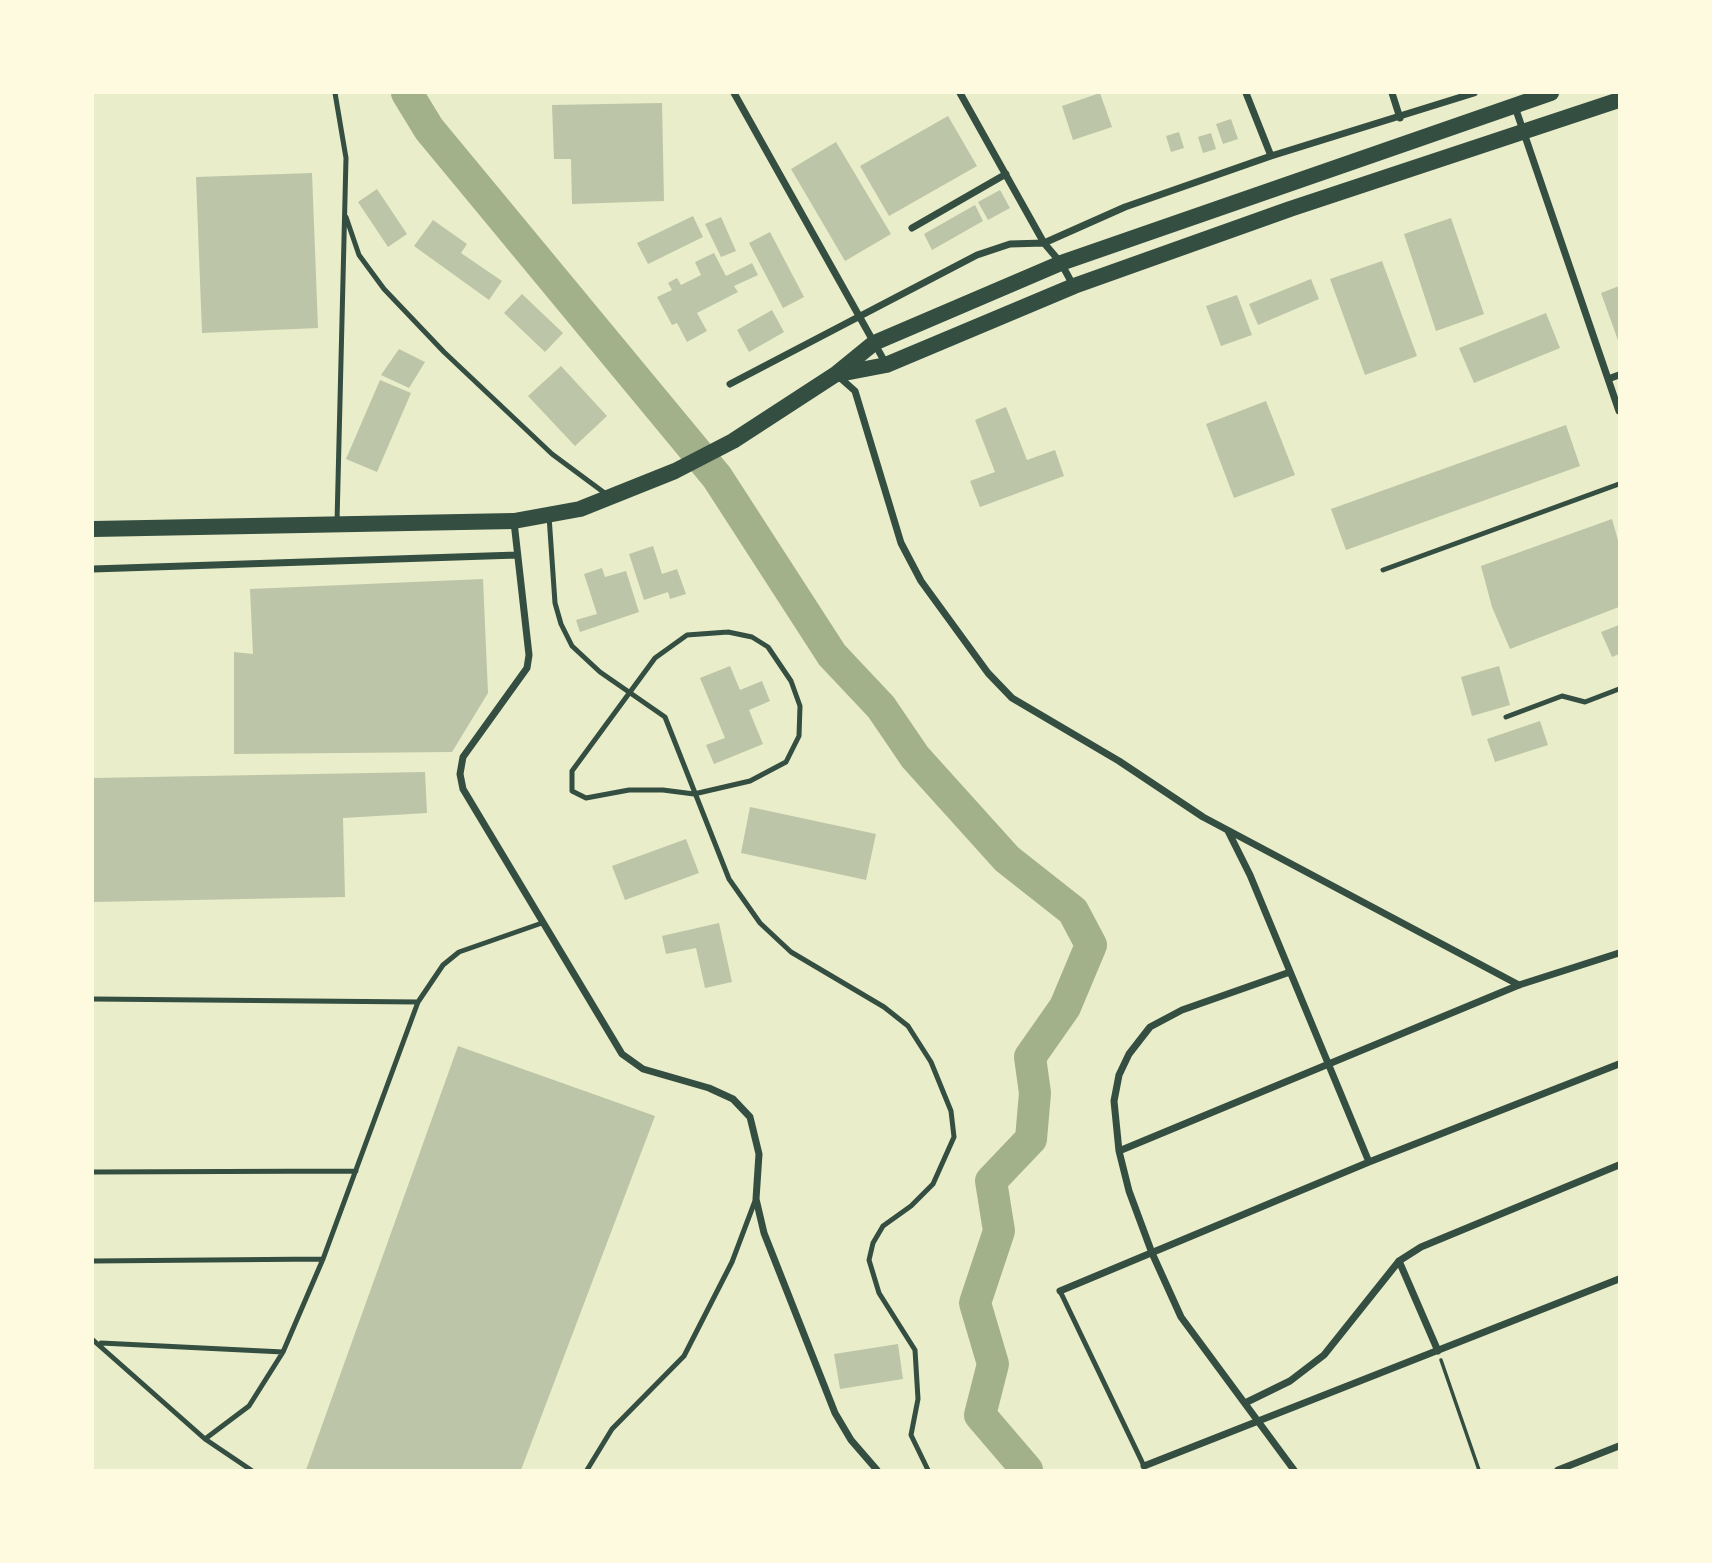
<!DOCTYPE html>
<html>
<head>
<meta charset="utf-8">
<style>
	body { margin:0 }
	#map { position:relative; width:1712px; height:1563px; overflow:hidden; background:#e9edc9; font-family:Inter,sans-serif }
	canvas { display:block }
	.frame { position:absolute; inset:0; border:94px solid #fefae0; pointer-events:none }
</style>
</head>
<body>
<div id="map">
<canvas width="1712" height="1563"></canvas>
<div class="frame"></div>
</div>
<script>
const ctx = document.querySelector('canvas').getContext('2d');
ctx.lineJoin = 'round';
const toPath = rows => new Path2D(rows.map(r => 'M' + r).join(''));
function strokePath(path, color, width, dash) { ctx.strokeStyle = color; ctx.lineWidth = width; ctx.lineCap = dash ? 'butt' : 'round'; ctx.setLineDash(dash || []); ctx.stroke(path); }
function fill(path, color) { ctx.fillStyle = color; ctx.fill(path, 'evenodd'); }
const river = toPath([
	[407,93,429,129,717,477,832,655,881,707,915,757,1007,859,1073,911,1091,945,1065,1007,1030,1057,1035,1093,1031,1139,991,1181,999,1231,975,1303,993,1364,980,1415,1027,1470]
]);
const building = toPath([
	[1100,93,1112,127,1073,140,1062,106],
	[662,103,664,201,572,204,571,159,554,159,552,105],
	[948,116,977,166,889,216,860,166],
	[1231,119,1238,139,1223,144,1216,124],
	[1179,132,1184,148,1171,152,1166,136],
	[1211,133,1216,149,1203,153,1198,137],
	[836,142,891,234,845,261,791,169],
	[312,173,318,328,202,333,196,177],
	[377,189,407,234,388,247,358,202],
	[1000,190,1010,208,988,220,978,202],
	[975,205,983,221,932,250,924,234],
	[693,216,703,237,648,264,637,243],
	[721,217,736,251,721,257,705,224],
	[1451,218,1484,314,1436,331,1404,234],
	[433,220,467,244,461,253,502,281,489,300,414,246],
	[770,232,804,297,783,308,749,243],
	[714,253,726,276,752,263,758,275,734,286,738,292,697,313,707,331,687,342,677,323,672,325,657,297,672,290,668,283,677,278,681,285,701,275,695,262],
	[1382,261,1417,356,1365,375,1330,279],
	[1311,279,1319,299,1258,325,1249,304],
	[1619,286,1619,343,1601,293],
	[522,294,563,333,545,352,504,313],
	[1237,295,1252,335,1221,346,1206,306],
	[772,310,784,332,749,352,737,330],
	[1546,313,1560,348,1474,383,1459,348],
	[399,349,425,362,409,388,381,375],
	[561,366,607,416,575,446,528,396],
	[380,380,411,393,377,472,346,459],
	[1266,401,1295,475,1234,498,1206,424],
	[1006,407,1027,460,1055,450,1064,476,980,507,970,481,995,472,975,420],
	[1566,425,1580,466,1346,550,1331,509],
	[1612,519,1619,544,1619,607,1510,649,1492,607,1481,566],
	[653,546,662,574,677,569,686,594,670,599,668,592,644,600,629,554],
	[602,568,605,577,626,571,639,612,580,632,576,620,597,614,584,574],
	[483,579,488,693,452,752,234,754,234,652,253,654,250,589],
	[1619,625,1619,654,1612,657,1601,632],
	[730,666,740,690,762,681,770,701,749,710,763,744,714,764,706,745,725,738,700,678],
	[1499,666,1510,705,1472,716,1461,677],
	[1540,721,1548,745,1495,762,1487,739],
	[425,772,427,813,343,818,345,897,93,902,93,778],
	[750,807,876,834,866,880,741,853],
	[686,839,699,873,625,900,612,866],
	[719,923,732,982,705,988,696,948,666,954,662,936],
	[458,1046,655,1116,521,1470,306,1470],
	[898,1344,903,1379,840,1389,834,1354]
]);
const path = toPath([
	[1441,1360,1479,1470]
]);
const service = toPath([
	[335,93,346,158,337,522],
	[346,217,359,255,384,289,444,352,552,454,606,494],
	[549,516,555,603,561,624,572,646,600,672,665,717,729,879,760,923,791,952,884,1007,908,1026,931,1062,951,1111,954,1137,933,1184,911,1206,883,1226,873,1243,869,1260,879,1293,915,1350,918,1399,911,1435,928,1470],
	[1383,570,1619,484],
	[728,632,752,637,768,647,791,681,800,706,799,736,786,762,750,781,694,794,663,790,629,790,586,798,572,791,572,771,655,658,687,635,728,632],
	[1506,717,1562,696,1585,702,1619,689],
	[93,999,418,1002],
	[93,1172,356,1171],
	[93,1261,323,1259],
	[1060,1291,1144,1466],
	[93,1340,205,1439,251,1470],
	[101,1343,283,1352],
	[205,1439,249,1406,283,1352,323,1259,418,1002,443,965,459,952,542,923],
	[587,1470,612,1429,684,1356,732,1262,755,1201]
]);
const minor = toPath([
	[734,93,886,364],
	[960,93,1044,243,1061,263,1073,285],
	[1246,93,1271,156],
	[1392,93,1400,118],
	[1514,104,1619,411],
	[912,228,1006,174],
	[838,376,855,391,901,543,921,581,988,673,1012,698,1119,761,1203,817,1519,985],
	[1608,379,1619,375],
	[730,384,977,255,1010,244,1044,243,1125,207,1271,156,1474,93],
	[514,522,529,655,527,668,463,757,460,774,463,789,622,1054,643,1069,709,1088,733,1099,750,1117,759,1154,756,1199,764,1233,835,1413,851,1440,877,1470],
	[93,569,517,555],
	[1228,831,1250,875,1369,1162],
	[1290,972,1182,1010,1150,1027,1129,1054,1119,1075,1114,1101,1119,1151,1129,1191,1152,1253,1181,1317,1294,1470],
	[1119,1151,1519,985,1619,953],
	[1399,1261,1438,1351],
	[1060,1291,1369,1162,1619,1064],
	[1245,1403,1290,1381,1324,1355,1399,1261,1421,1247,1619,1165],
	[1144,1466,1619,1279],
	[1558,1470,1619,1446]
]);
const primary = toPath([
	[839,374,886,365,1074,286,1290,209,1619,100],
	[93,529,514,521,580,509,675,471,733,441,836,374,874,343,1061,263,1551,93]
]);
strokePath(river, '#a3b18a', 32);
fill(building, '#bcc5a7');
strokePath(path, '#344e41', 3.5);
strokePath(service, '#344e41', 5);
strokePath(minor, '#344e41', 7);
strokePath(primary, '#344e41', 16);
</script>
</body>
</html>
